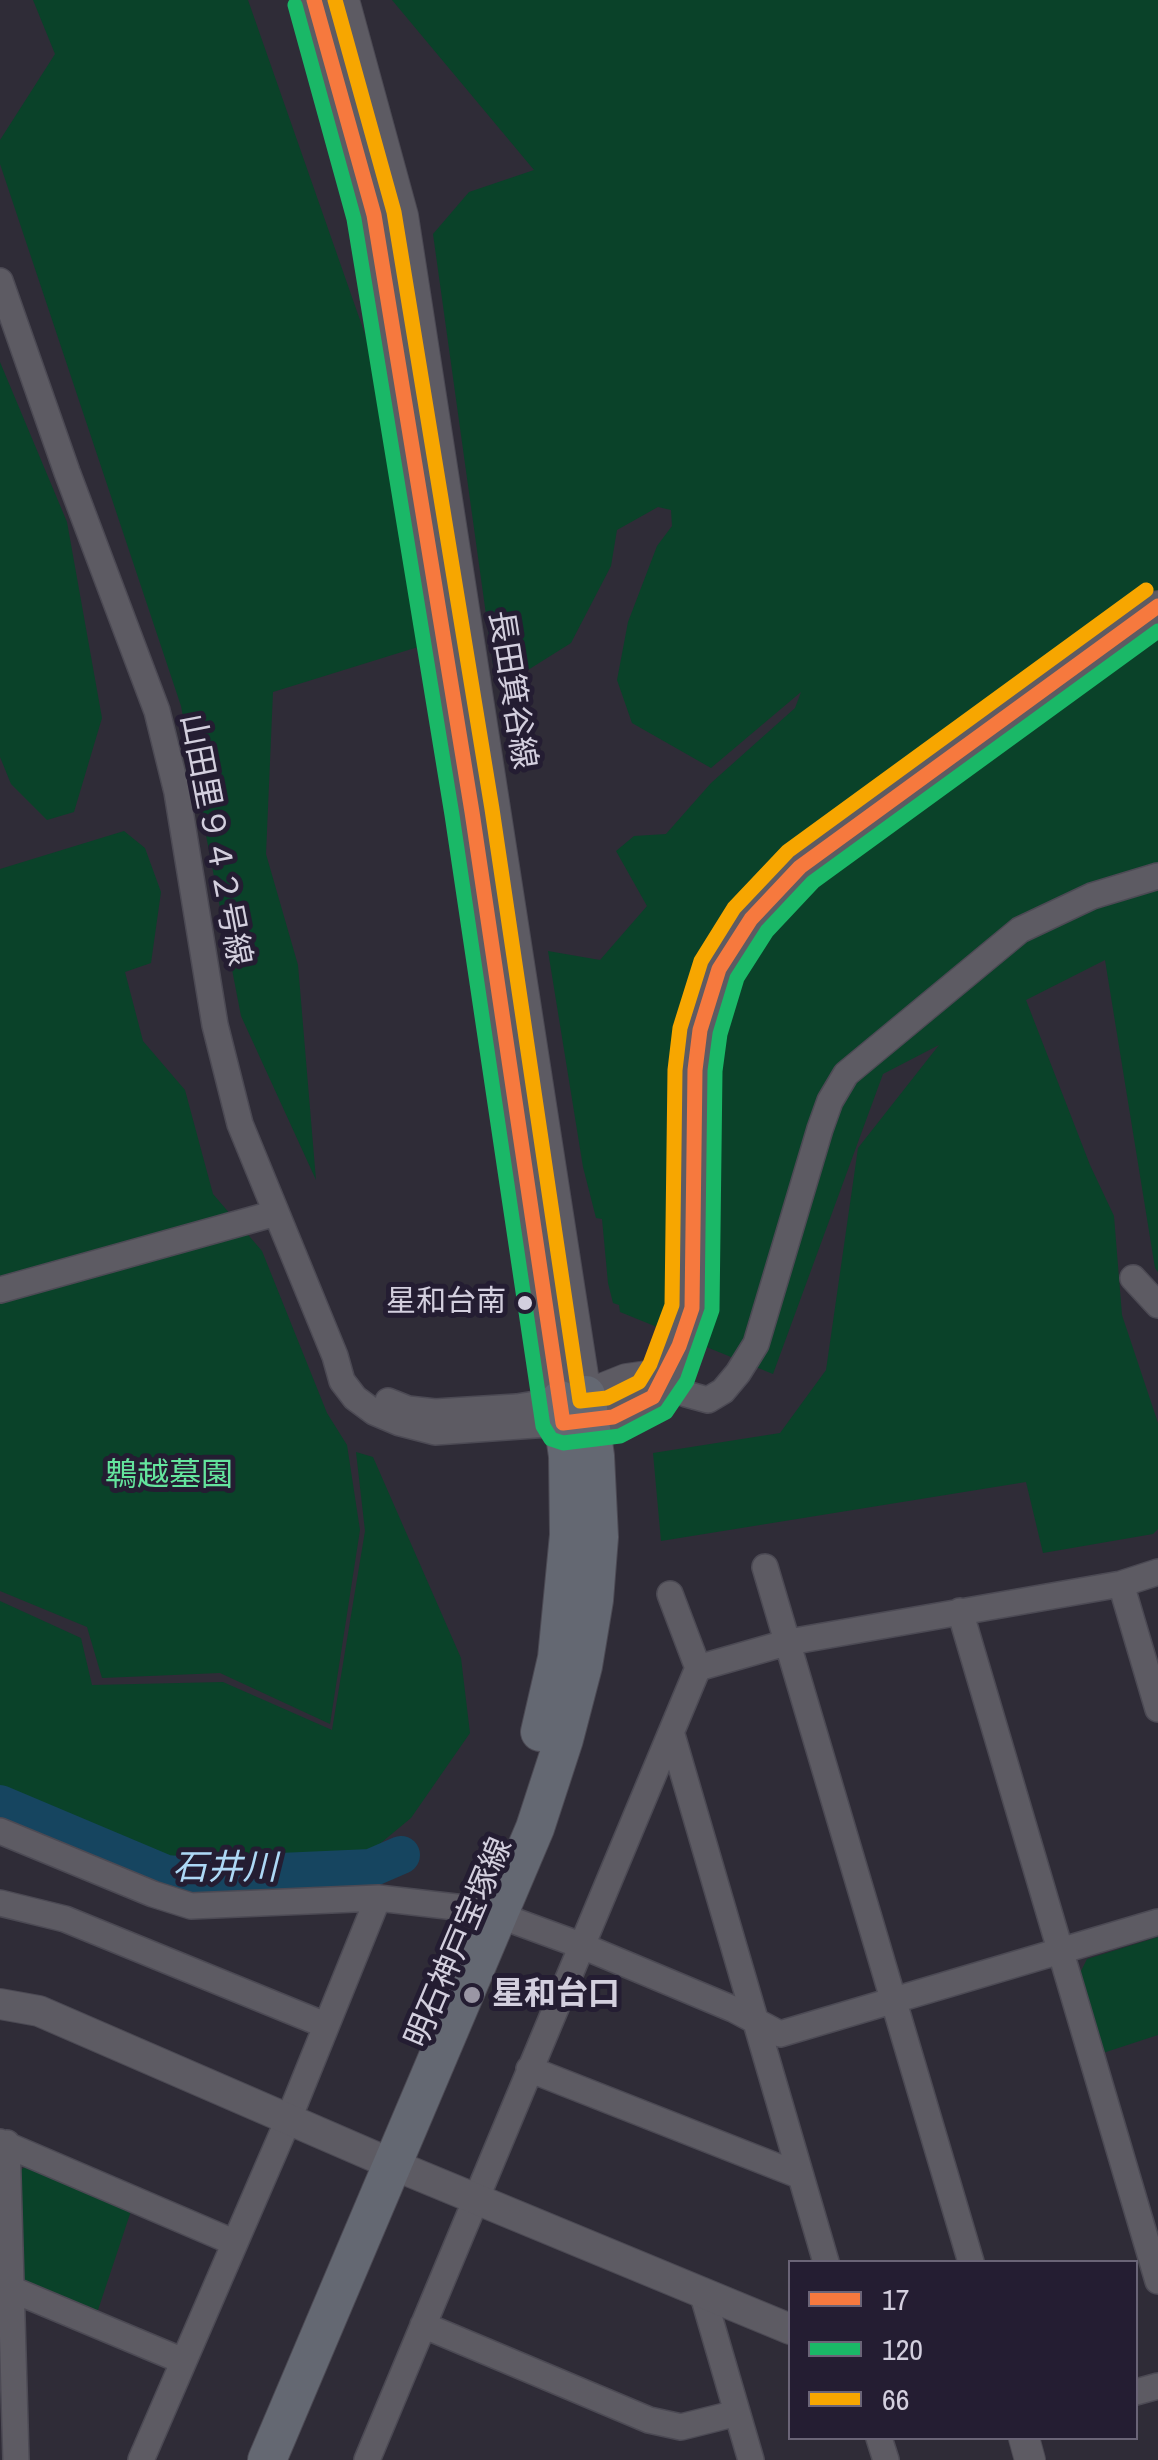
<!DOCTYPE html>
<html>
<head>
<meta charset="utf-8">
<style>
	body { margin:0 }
	#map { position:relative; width:1158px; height:2460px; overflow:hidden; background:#2f2c37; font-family:"Archivo Narrow",sans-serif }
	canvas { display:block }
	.legend { position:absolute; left:788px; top:2260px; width:350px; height:180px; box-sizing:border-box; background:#241d32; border:2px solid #6a6477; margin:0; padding:12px 18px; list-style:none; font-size:30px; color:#d3cfde }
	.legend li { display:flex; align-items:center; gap:20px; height:50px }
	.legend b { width:50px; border:2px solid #6a6477 }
</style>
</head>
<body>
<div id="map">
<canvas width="1158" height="2460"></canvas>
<ul class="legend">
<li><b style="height:12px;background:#f6793e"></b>17</li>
<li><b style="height:12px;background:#1ab867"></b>120</li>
<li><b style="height:12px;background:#f7a600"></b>66</li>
</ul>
</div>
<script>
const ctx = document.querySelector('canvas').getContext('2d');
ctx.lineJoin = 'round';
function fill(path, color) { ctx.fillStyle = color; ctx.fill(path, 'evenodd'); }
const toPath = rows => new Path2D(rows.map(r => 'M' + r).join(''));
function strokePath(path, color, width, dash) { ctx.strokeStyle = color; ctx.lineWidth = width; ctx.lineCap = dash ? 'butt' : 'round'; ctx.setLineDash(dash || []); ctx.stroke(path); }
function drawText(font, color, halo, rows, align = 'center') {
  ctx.font = font + ' "Archivo Narrow","Noto Sans JP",sans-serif'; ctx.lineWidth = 10; ctx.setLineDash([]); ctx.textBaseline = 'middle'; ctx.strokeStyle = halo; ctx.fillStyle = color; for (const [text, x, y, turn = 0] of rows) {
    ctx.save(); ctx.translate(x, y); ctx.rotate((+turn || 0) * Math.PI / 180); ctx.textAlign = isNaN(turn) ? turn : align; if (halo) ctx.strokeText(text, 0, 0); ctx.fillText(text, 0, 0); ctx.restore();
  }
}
const green = toPath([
	[33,0,248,0,374,360,418,647,273,692,266,854,298,965,316,1180,241,1016,181,706,0,164,0,140,55,54],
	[392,0,1158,0,1158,1272,1155,1268,1105,960,1026,1000,1090,1165,1114,1216,1122,1315,1158,1423,1158,1529,1153,1534,1043,1553,1026,1482,661,1541,653,1453,780,1433,826,1370,858,1148,939,1045,883,1074,773,1374,620,1312,619,1305,613,1303,608,1283,602,1219,596,1218,583,1167,548,951,600,960,647,906,616,851,634,836,666,834,711,783,795,708,801,692,711,768,632,723,617,680,628,622,657,546,672,526,671,510,658,507,617,530,611,566,571,643,520,675,494,672,433,234,469,192,534,170],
	[0,362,67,522,102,718,74,812,47,820,11,784,0,757],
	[124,831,145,848,161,892,151,963,125,972,143,1041,185,1090,213,1194,262,1251,327,1413,347,1445,360,1530,330,1724,220,1673,102,1678,87,1627,0,1591,0,869],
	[356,1452,373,1457,461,1658,470,1733,411,1818,370,1852,176,1872,0,1799,0,1601,81,1638,92,1685,223,1682,332,1730,365,1531],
	[1158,1937,1158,2035,1103,2053,1080,1973,1087,1959],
	[30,2163,132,2208,97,2313,29,2287,18,2269,17,2173]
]);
const river = toPath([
	[0,1804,166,1874,189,1876,371,1868,401,1855]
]);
const minor = toPath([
	[0,281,67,472,157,711,177,792,215,1025,240,1124,335,1356,342,1381,355,1398,374,1412,400,1423,435,1432,563,1423],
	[1133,1278,1158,1305],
	[0,1290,276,1213],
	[668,1373,686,1394,708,1400,723,1391,738,1373,756,1344,820,1129,830,1101,846,1074,1020,930,1092,896,1158,876],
	[388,1401,408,1409,435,1412,517,1407,560,1400],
	[765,1567,971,2262],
	[1121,1584,1158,1709],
	[670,1594,698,1668],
	[960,1611,1158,2281],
	[672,1735,826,2262],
	[0,1831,153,1894,191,1906,378,1898,473,1909],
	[0,1903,65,1919,325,2025],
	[498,1915,580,1945,733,2009,780,2034,1158,1922],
	[529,2069,801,2176],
	[0,2142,233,2242],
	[7,2143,16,2460],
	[11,2289,183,2361],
	[702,2292,751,2460],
	[423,2325,649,2420,681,2427,737,2413],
	[1136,2392,1158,2386],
	[879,2438,886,2460],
	[141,2460,289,2118,378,1898],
	[367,2460,698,1668,789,1642,1121,1584,1158,1572]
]);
const tertiary = toPath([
	[314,0,374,215,472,812,560,1400,586,1395,626,1379,668,1373],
	[344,0,403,216,586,1395],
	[570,1423,613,1417,653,1397,668,1373,679,1346,692,1308,695,1070,700,1030,719,969,751,919,800,867,1158,606],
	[0,2004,39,2011,394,2165,790,2329],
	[1024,2438,1030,2460]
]);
const primary = toPath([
	[540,1732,557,1658,569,1535,568,1456,560,1400],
	[267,2460,535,1828,564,1739,583,1666,594,1600,599,1537,595,1456,586,1395]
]);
const bus1 = toPath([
	[314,0,374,215,472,812,563,1423],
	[563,1423,613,1417,653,1397,679,1346,692,1308,695,1070,700,1030,719,969,751,919,800,867,1158,606]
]);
const bus2 = toPath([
	[295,5,354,219,452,815,543,1426,551,1439,563,1443,620,1436,666,1412,687,1381,712,1310,715,1071,720,1034,737,978,767,931,813,882,1158,631]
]);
const bus3 = toPath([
	[335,0,394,212,492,809,580,1401,607,1398,639,1382,650,1364,672,1305,675,1070,680,1028,701,961,734,908,788,851,1146,590]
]);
const markers = [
	[525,1303,9,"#d3cfde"],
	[472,1995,10,"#9a96a4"]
];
const busNames = [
	["星和台南",506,1303]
];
const streetNames = [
	["長田箕谷線",511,690,81],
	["山田里９４２号線",214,840,79],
	["明石神戸宝塚線",460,1943,-67]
];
const parkNames = [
	["鵯越墓園",169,1476]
];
const poiNames = [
	["星和台口",492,1995]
];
const waterNames = [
	["石井川",225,1870]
];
fill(green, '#0a4229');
strokePath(river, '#164560', 38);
strokePath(minor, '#4c4a54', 28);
strokePath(tertiary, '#4c4a54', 32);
strokePath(primary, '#4c4a54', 40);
strokePath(minor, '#5d5b63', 25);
strokePath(tertiary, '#5d5b63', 30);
strokePath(primary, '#646872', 38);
strokePath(bus1, '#f6793e', 15);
strokePath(bus2, '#1ab867', 15);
strokePath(bus3, '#f7a600', 15);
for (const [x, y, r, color] of markers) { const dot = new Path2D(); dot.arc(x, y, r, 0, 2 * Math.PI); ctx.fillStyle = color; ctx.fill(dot); strokePath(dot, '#241d32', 4); }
drawText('30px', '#d3cfde', '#241d32', busNames, 'right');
drawText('32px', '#d3cfde', '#241d32', streetNames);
drawText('32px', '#64e49d', '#241d32', parkNames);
drawText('bold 32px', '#d3cfde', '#241d32', poiNames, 'left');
drawText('italic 35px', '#add8f5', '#241d32', waterNames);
</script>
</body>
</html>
